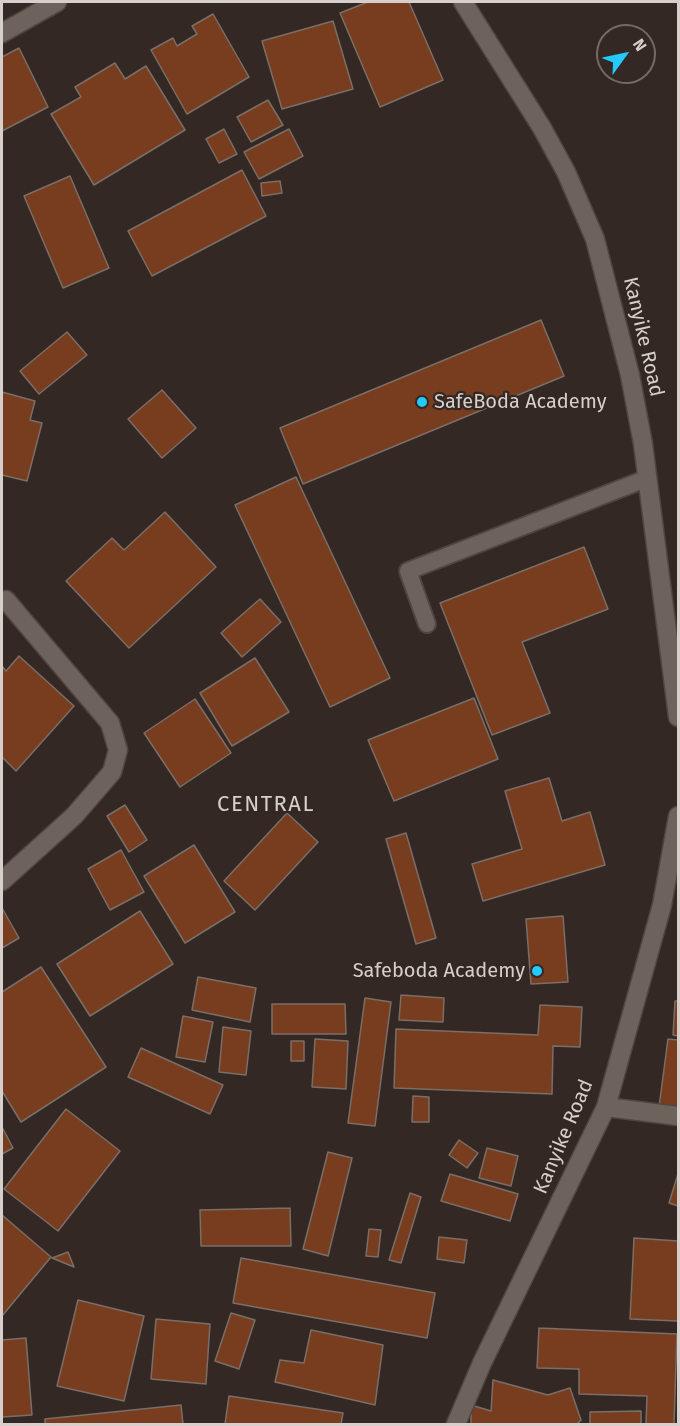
<!DOCTYPE html>
<html>
<head>
<meta charset="utf-8">
<style>
	body { margin:0 }
	#map { position:relative; width:680px; height:1426px; overflow:hidden; background:#332823; font-family:"Fira Sans",sans-serif }
	canvas { display:block }
	.frame { position:absolute; inset:0; border:3px solid #d6cfcc; pointer-events:none }
	.north { position:absolute; left:596px; top:24px; width:60px; height:60px; box-sizing:border-box; background:#332823; border:2px solid #746b67; border-radius:50%; rotate:57deg; font-size:16px; font-weight:700; line-height:24px; text-align:center; color:#d6cfcc }
	.north::after { content:''; display:block; margin:auto; width:21px; height:27px; background:#24c9fe; clip-path:polygon(50% 0,100% 100%,50% 72%,0 100%) }
</style>
</head>
<body>
<div id="map">
<canvas width="680" height="1426"></canvas>
<div class="frame"></div>
<div class="north">N</div>
</div>
<script>
const ctx = document.querySelector('canvas').getContext('2d');
ctx.lineJoin = 'round';
function fill(path, color) { ctx.fillStyle = color; ctx.fill(path, 'evenodd'); }
const toPath = rows => new Path2D(rows.map(r => 'M' + r).join(''));
function strokePath(path, color, width, dash) { ctx.strokeStyle = color; ctx.lineWidth = width; ctx.lineCap = dash ? 'butt' : 'round'; ctx.setLineDash(dash || []); ctx.stroke(path); }
function drawText(font, color, halo, rows, align = 'center') {
  ctx.font = font + ' "Fira Sans",sans-serif'; ctx.lineWidth = 4.5; ctx.setLineDash([]); ctx.textBaseline = 'middle'; ctx.strokeStyle = halo; ctx.fillStyle = color; for (const [text, x, y, turn = 0] of rows) {
    ctx.save(); ctx.translate(x, y); ctx.rotate((+turn || 0) * Math.PI / 180); ctx.textAlign = isNaN(turn) ? turn : align; if (halo) ctx.strokeText(text, 0, 0); ctx.fillText(text, 0, 0); ctx.restore();
  }
}
const building = toPath([
	[368,2,409,2,443,80,380,107,340,13,368,2],
	[213,14,249,77,187,114,151,50,173,38,177,46,197,34,192,26,213,14],
	[333,21,353,89,282,109,262,41,333,21],
	[19,48,48,107,2,131,2,57,19,48],
	[115,63,125,79,146,66,185,130,94,185,51,114,81,97,75,87,115,63],
	[268,100,283,125,251,142,237,117,268,100],
	[224,129,237,154,219,163,206,139,224,129],
	[289,129,303,156,259,179,244,152,289,129],
	[242,170,266,216,152,276,128,231,242,170],
	[70,176,109,268,63,288,24,196,70,176],
	[280,181,282,193,262,196,261,183,280,181],
	[541,320,564,376,303,484,280,428,541,320],
	[67,332,87,355,39,394,20,371,67,332],
	[162,390,196,428,162,458,128,419,162,390],
	[2,392,35,401,30,420,42,423,27,481,2,475,2,392],
	[296,477,390,678,330,707,235,505,296,477],
	[165,512,216,567,129,648,66,581,112,538,124,550,165,512],
	[584,547,608,609,522,642,550,713,492,735,440,603,584,547],
	[260,599,281,622,242,657,221,633,260,599],
	[19,656,74,706,16,771,2,757,2,666,6,671,19,656],
	[255,658,289,712,232,746,200,693,255,658],
	[474,698,498,759,394,801,368,740,474,698],
	[195,699,231,753,180,787,144,733,195,699],
	[549,778,562,821,590,812,605,865,483,901,472,864,522,849,505,791,549,778],
	[125,805,147,840,129,852,107,816,125,805],
	[287,813,318,842,255,910,224,881,287,813],
	[406,833,436,938,416,944,386,839,406,833],
	[194,845,235,912,185,943,144,876,194,845],
	[121,850,144,892,110,910,88,869,121,850],
	[2,908,19,938,2,948,2,908],
	[140,911,173,964,90,1016,57,964,140,911],
	[563,916,568,982,531,984,526,919,563,916],
	[41,967,106,1067,21,1122,2,1091,2,992,41,967],
	[198,977,256,988,250,1022,192,1010,198,977],
	[401,995,444,998,443,1022,399,1020,401,995],
	[365,998,391,1002,375,1126,348,1123,365,998],
	[675,1001,678,1001,678,1036,673,1035,675,1001],
	[272,1004,345,1004,346,1034,272,1034,272,1004],
	[540,1005,582,1007,580,1047,553,1046,552,1094,394,1088,396,1029,538,1035,540,1005],
	[183,1016,213,1022,205,1062,176,1057,183,1016],
	[223,1027,251,1031,246,1075,219,1072,223,1027],
	[315,1039,348,1041,346,1089,312,1087,315,1039],
	[668,1039,678,1040,678,1110,659,1107,668,1039],
	[291,1041,304,1041,304,1061,291,1061,291,1041],
	[141,1048,223,1085,210,1114,128,1077,141,1048],
	[413,1096,429,1097,429,1122,412,1122,413,1096],
	[66,1109,120,1151,58,1231,4,1189,66,1109],
	[2,1127,13,1148,2,1154,2,1127],
	[459,1140,478,1153,467,1168,449,1155,459,1140],
	[487,1148,518,1156,511,1186,479,1178,487,1148],
	[328,1152,352,1158,328,1256,303,1249,328,1152],
	[450,1174,518,1194,510,1221,441,1201,450,1174],
	[678,1174,678,1206,669,1203,678,1174],
	[410,1193,421,1197,401,1263,389,1260,410,1193],
	[290,1208,291,1246,201,1246,200,1210,290,1208],
	[2,1215,51,1257,2,1316,2,1215],
	[369,1229,381,1230,378,1257,366,1256,369,1229],
	[439,1237,467,1240,464,1263,437,1259,439,1237],
	[634,1238,678,1241,678,1321,630,1319,634,1238],
	[68,1252,74,1267,52,1258,68,1252],
	[241,1258,435,1293,427,1338,233,1303,241,1258],
	[78,1300,144,1316,124,1401,57,1386,78,1300],
	[231,1313,255,1320,239,1369,215,1361,231,1313],
	[156,1319,210,1324,206,1384,151,1379,156,1319],
	[539,1328,677,1334,674,1424,646,1424,647,1396,579,1394,579,1369,537,1368,539,1328],
	[311,1330,383,1345,375,1405,275,1382,280,1360,304,1363,311,1330],
	[26,1338,32,1415,2,1417,2,1340,26,1338],
	[493,1380,548,1395,570,1388,581,1420,577,1424,471,1424,471,1405,491,1411,493,1380],
	[229,1396,343,1413,341,1424,225,1424,229,1396],
	[181,1405,183,1424,45,1424,45,1419,181,1405],
	[641,1411,641,1424,590,1424,590,1412,641,1411]
]);
const service = toPath([
	[427,624,408,571,648,478]
]);
const minor = toPath([
	[463,2,542,128,566,172,595,239,630,375,643,444,678,717],
	[2,33,57,2],
	[2,881,74,816,112,772,118,750,110,723,6,600],
	[606,1107,678,1116],
	[456,1424,482,1363,606,1107,662,905,678,816]
]);
const markers = [
	[422,402,6,"#24c9fe"],
	[537,971,6,"#24c9fe"]
];
const streetNames = [
	["Kanyike Road",643,337,77],
	["Kanyike Road",564,1137,-67]
];
const poiNames = [
	["SafeBoda Academy",434,402],
	["Safeboda Academy",525,971,"right"]
];
const quarterNames = [
	["CENTRAL",266,805]
];
fill(building, '#783d1e');
strokePath(building, '#7a6e68', 1.5);
strokePath(service, '#4f4642', 20);
strokePath(minor, '#4f4642', 21);
strokePath(service, '#6e625c', 16);
strokePath(minor, '#6e625c', 18);
for (const [x, y, r, color] of markers) { const dot = new Path2D(); dot.arc(x, y, r, 0, 2 * Math.PI); ctx.fillStyle = color; ctx.fill(dot); strokePath(dot, '#332823', 2); }
drawText('20px', '#d6cfcc', '#332823', streetNames);
drawText('20px', '#d6cfcc', '#332823', poiNames, 'left');
ctx.letterSpacing = '1.5px';
drawText('22px', '#d6cfcc', '#332823', quarterNames);
ctx.letterSpacing = '0px';
</script>
</body>
</html>
